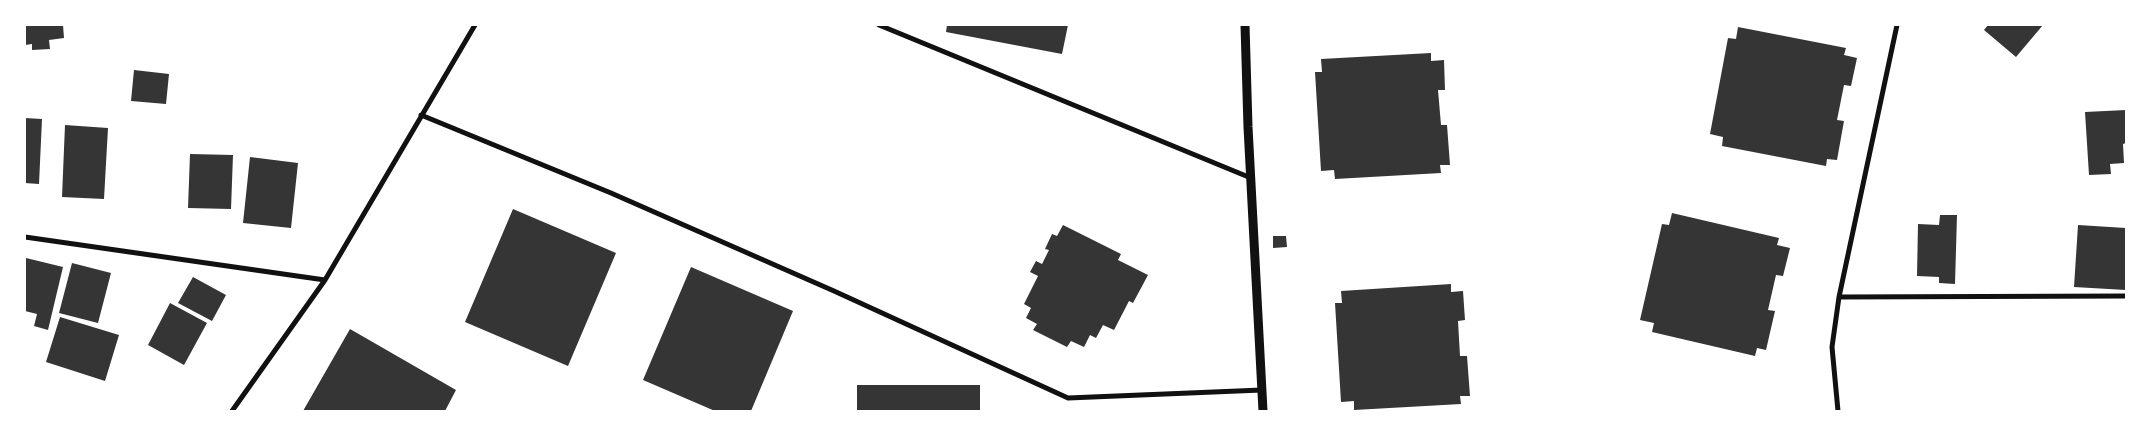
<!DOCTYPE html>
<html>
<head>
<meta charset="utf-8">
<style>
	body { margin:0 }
	#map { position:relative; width:2151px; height:436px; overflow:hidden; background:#fff; font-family:"DejaVu Sans",sans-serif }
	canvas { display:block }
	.frame { position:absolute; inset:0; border:26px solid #fff; pointer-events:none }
</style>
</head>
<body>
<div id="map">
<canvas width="2151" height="436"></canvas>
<div class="frame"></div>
</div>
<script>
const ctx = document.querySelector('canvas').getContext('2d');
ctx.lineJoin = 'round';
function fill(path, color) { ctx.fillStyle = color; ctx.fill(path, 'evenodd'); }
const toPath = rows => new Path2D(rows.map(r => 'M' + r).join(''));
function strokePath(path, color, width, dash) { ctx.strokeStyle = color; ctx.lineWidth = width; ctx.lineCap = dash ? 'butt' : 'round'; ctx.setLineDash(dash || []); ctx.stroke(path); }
const building = toPath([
	[25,25,63,25,64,38,49,40,50,49,32,50,32,44,25,45],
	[947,25,1068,25,1062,54,946,32],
	[1988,25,2043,25,2016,57,1984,30],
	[1738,27,1846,48,1844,55,1857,58,1851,86,1844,85,1837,120,1844,121,1837,160,1827,159,1826,166,1722,146,1723,137,1710,134,1728,38,1736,39],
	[1431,53,1431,61,1444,60,1445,90,1438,90,1441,125,1447,125,1450,165,1440,165,1441,173,1335,179,1334,170,1321,171,1315,72,1322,72,1321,59],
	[134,70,169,74,166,104,131,101],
	[2126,110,2126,143,2123,144,2124,163,2110,164,2111,174,2089,175,2085,112],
	[25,118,42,119,39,184,25,183],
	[65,125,108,128,104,199,62,197],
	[190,154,233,155,231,209,188,208],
	[250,157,298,163,291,228,243,223],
	[513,209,616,253,568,366,465,322],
	[1672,213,1779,238,1777,245,1790,248,1783,276,1776,275,1768,310,1775,311,1766,350,1757,348,1755,356,1652,332,1654,323,1640,320,1662,224,1669,225],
	[1940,215,1957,215,1955,284,1939,283,1939,277,1917,276,1918,224,1939,225],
	[1063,225,1121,254,1118,260,1148,275,1133,303,1129,301,1114,330,1103,325,1096,338,1090,335,1084,347,1071,341,1067,347,1033,330,1037,324,1026,318,1031,308,1024,304,1038,276,1030,272,1036,261,1042,264,1049,250,1045,249,1052,234,1057,236],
	[2078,225,2126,228,2126,290,2074,287],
	[1273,236,1286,236,1287,247,1273,248],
	[26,258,63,267,48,330,34,326,37,314,25,311],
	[72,263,111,273,98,323,59,313],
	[691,267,793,311,751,411,715,411,643,380],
	[193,277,226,295,212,321,178,303],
	[1451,284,1451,292,1463,291,1465,320,1458,321,1460,356,1467,356,1470,396,1460,396,1461,404,1354,410,1354,401,1341,402,1335,303,1342,303,1341,291],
	[170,303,207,323,184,365,148,345],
	[60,317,119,335,105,381,46,362],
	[350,329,456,390,445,411,303,411],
	[857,385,980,385,980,411,857,411]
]);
const minor = toPath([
	[879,25,1251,178],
	[421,115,611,193,834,291,1068,398,1262,390],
	[25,237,325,280],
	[1839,297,2126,296],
	[232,411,325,280,475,25],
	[1838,411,1832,347,1839,297,1897,25]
]);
const tertiary = toPath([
	[1245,25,1248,127,1263,411]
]);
fill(building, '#353535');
strokePath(minor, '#111', 5);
strokePath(tertiary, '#111', 9);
</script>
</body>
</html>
